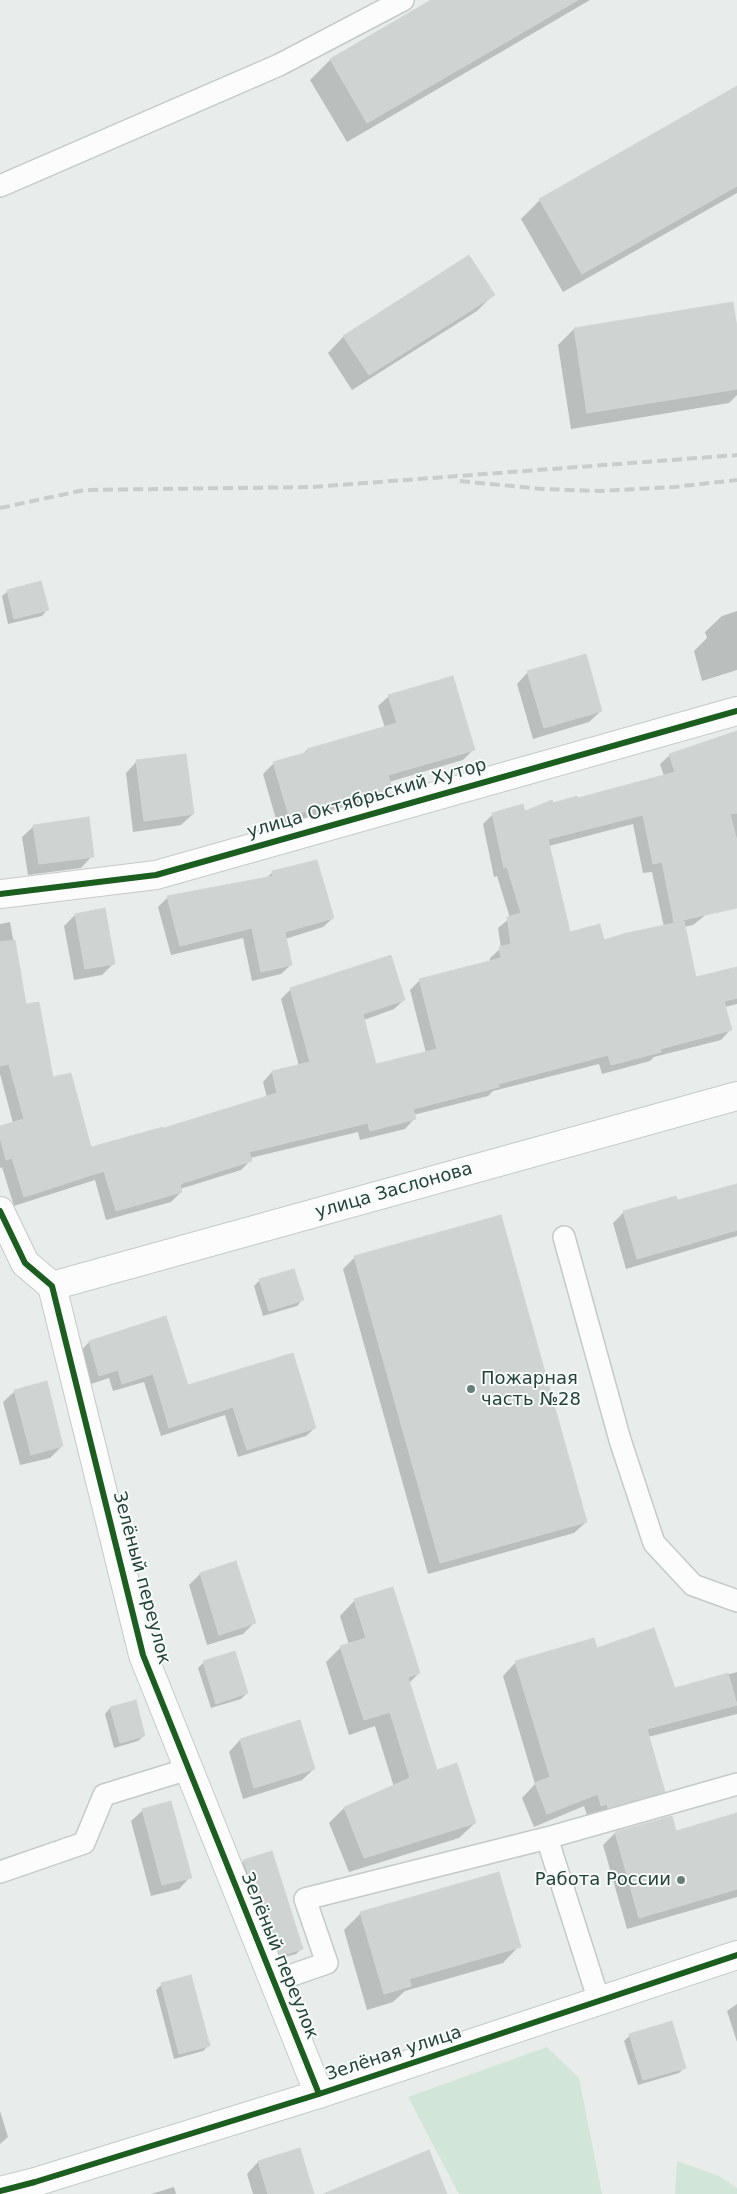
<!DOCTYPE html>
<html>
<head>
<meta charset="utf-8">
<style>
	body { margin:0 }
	canvas { display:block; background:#e8edeb }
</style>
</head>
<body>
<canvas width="737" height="2194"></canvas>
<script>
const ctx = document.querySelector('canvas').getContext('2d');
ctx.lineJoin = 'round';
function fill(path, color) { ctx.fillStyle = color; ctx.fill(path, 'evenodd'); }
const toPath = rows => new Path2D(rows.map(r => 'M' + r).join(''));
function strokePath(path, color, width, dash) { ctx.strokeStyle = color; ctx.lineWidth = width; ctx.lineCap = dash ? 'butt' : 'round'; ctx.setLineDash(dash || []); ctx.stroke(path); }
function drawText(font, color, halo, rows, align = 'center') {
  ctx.font = font + ' "DejaVu Sans",sans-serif'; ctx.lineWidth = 4; ctx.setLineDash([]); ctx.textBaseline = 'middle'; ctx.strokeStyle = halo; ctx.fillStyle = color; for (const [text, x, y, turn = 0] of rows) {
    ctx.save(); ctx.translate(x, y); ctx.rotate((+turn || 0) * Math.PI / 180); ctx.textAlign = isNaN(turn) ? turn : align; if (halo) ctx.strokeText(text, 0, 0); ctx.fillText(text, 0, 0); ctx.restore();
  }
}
const green = toPath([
	[547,2047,579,2078,602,2194,459,2194,408,2097],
	[677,2161,719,2176,737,2188,737,2194,675,2194]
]);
const shadow = toPath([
	[433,0,590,0,347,142,310,80,330,60],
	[737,87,737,193,563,292,521,219,540,200],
	[493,295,477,311,352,390,328,353,344,336],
	[732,303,737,336,737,395,729,403,571,429,558,345,574,329],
	[8,591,47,610,42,616,8,624,2,596],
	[737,611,737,670,702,681,694,651,707,638,705,632,722,616],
	[528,672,601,711,589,722,533,739,517,684],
	[389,696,473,750,463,760,389,782,391,789,380,799,348,809,347,806,278,826,263,774,274,763,303,754,307,750,385,728,378,706],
	[737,734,737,890,693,925,684,927,695,979,737,967,737,1004,725,1007,730,1030,721,1040,654,1057,650,1061,602,1074,599,1064,493,1091,488,1096,413,1115,414,1119,405,1129,360,1140,358,1132,250,1158,251,1160,241,1170,180,1189,181,1192,171,1202,106,1220,95,1180,14,1206,2,1167,0,1168,0,1127,13,1123,0,1074,0,924,10,922,25,1006,52,1079,90,1149,163,1130,267,1098,263,1082,272,1072,299,1066,281,999,291,989,404,1000,394,1009,364,1020,375,1065,426,1053,410,990,420,980,490,962,490,958,501,948,498,928,510,918,497,876,494,877,483,824,493,814,524,813,664,776,660,764,670,755],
	[633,824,643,873,652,872,664,927,603,942,569,934,549,846],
	[137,761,193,814,181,825,133,832,126,773],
	[34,826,92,856,81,868,28,875,22,837],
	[273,872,333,918,323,927,285,939,291,965,281,974,252,981,243,938,171,955,158,907,168,897,266,878],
	[75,915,114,963,102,975,74,980,64,926],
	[737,1185,737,1236,626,1269,613,1223,624,1212,677,1202],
	[355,1257,586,1522,574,1533,428,1574,343,1269],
	[260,1280,302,1300,297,1306,263,1316,254,1286],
	[89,1342,187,1387,315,1428,306,1436,238,1457,225,1415,161,1436,144,1382,113,1391,109,1378,91,1384,81,1351],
	[15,1391,62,1446,50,1458,20,1465,3,1402],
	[200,1574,254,1623,243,1634,207,1645,189,1585],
	[355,1600,419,1673,409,1683,436,1771,475,1823,459,1838,349,1872,329,1823,344,1808,394,1787,375,1726,349,1735,326,1662,341,1647,349,1645,340,1616],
	[596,1649,674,1689,737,1672,737,1714,648,1737,663,1791,650,1805,588,1818,584,1806,534,1827,522,1798,535,1784,503,1676,516,1662],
	[204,1662,247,1693,241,1699,211,1708,198,1668],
	[110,1708,144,1736,138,1741,114,1748,105,1714],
	[299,1722,314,1769,302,1780,243,1799,229,1752,240,1740],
	[143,1810,190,1877,179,1889,151,1896,131,1821],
	[737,1814,737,1897,627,1929,603,1845,615,1833,675,1832],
	[244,1861,302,1948,296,1954,275,1960,238,1867],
	[361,1913,519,1946,503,1963,405,1991,393,2002,367,2010,344,1930],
	[162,1984,209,2045,203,2051,174,2059,156,1990],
	[737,2004,737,2042,727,2011],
	[630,2035,685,2067,679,2073,638,2085,624,2041],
	[0,2111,8,2137,0,2144],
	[258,2162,313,2194,253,2194,247,2174],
	[174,2187,176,2194,151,2194]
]);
const building = toPath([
	[431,0,578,0,367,123,330,59,431,0],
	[737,86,737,186,582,274,539,199,737,86],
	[469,255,495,295,369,375,343,336,469,255],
	[733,302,737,328,737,389,587,413,574,328,733,302],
	[41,581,49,610,14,619,7,590,41,581],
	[586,654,602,711,544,728,527,671,586,654],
	[453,676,475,750,388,775,392,789,358,799,357,796,289,816,273,762,308,752,307,749,397,723,388,695,453,676],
	[737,731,737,813,730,814,737,841,737,908,674,922,662,862,653,864,643,815,548,839,570,932,600,924,604,940,627,933,684,921,696,977,737,967,737,998,724,1001,732,1030,660,1049,661,1052,611,1065,608,1055,498,1084,499,1087,413,1109,416,1119,370,1131,368,1123,249,1152,252,1161,180,1184,182,1192,116,1211,104,1171,24,1197,12,1158,6,1160,0,1137,0,1126,24,1119,9,1064,0,1066,0,942,15,940,26,1004,39,1002,53,1077,71,1073,91,1147,163,1127,164,1128,277,1093,272,1071,310,1062,290,988,391,955,405,1000,363,1014,376,1064,437,1049,419,979,501,958,499,947,511,944,507,917,521,913,507,867,504,868,492,813,523,804,525,811,552,800,553,803,577,796,578,798,675,772,669,754,737,731],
	[186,754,194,814,144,821,136,760,186,754],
	[89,817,94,857,39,864,33,825,89,817],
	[317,860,334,918,285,932,292,965,261,972,252,928,180,946,167,896,273,876,272,871,317,860],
	[105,908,115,964,85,969,75,914,105,908],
	[737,1184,737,1230,637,1259,623,1211,676,1196,678,1200,737,1184],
	[501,1215,587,1522,440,1563,354,1256,501,1215],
	[294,1269,304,1300,269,1311,259,1279,294,1269],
	[166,1316,188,1385,293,1353,316,1428,247,1450,233,1407,169,1428,153,1374,122,1384,118,1370,99,1376,89,1341,166,1316],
	[47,1381,63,1446,31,1455,14,1390,47,1381],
	[236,1561,256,1623,219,1635,200,1573,236,1561],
	[393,1587,420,1673,408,1677,437,1770,457,1763,476,1823,364,1858,344,1807,410,1778,390,1712,364,1720,340,1646,366,1638,354,1599,393,1587],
	[654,1628,675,1688,728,1673,737,1705,647,1729,665,1792,608,1808,607,1804,601,1806,598,1794,547,1814,535,1783,550,1777,515,1661,594,1638,597,1648,654,1628],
	[235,1651,248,1693,216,1704,203,1661,235,1651],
	[136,1700,145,1736,120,1743,110,1707,136,1700],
	[300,1720,315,1769,254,1788,240,1739,300,1720],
	[171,1801,192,1878,162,1885,142,1809,171,1801],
	[737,1813,737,1889,639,1918,615,1832,672,1816,676,1831,737,1813],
	[272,1851,303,1949,280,1956,243,1860,272,1851],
	[499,1872,521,1947,409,1979,411,1986,384,1994,360,1912,499,1872],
	[191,1975,210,2046,179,2054,161,1983,191,1975],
	[672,2021,686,2068,643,2080,629,2034,672,2021],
	[300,2148,314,2194,268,2194,258,2161,300,2148],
	[429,2150,447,2194,323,2194,429,2150]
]);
const lane = toPath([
	[0,186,279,65,403,0],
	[564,1237,620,1440,654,1543,693,1585,737,1601],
	[547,1838,737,1784],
	[0,1872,84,1843,104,1795,188,1769],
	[272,1982,327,1963,305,1899,547,1838,599,2001]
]);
const street = toPath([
	[0,894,156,875,737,711],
	[0,1211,25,1263,52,1286,143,1655,319,2094],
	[52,1286,737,1096]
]);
const secondary = toPath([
	[0,2191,35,2182,319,2094,737,1955]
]);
const rail = toPath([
	[460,481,542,489,599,491,674,487,737,480],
	[0,508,84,490,312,487,737,455]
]);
const cycleway = toPath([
	[0,894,156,875,737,711],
	[0,1211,25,1263,52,1286,143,1655,319,2094],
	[0,2191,35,2182,319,2094,737,1955]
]);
const markers = [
	[471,1389,5,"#697e78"],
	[681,1880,5,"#697e78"]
];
const streetNames = [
	["улица Октябрьский Хутор",367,799,-16],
	["улица Заслонова",394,1191,-16],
	["Зелёный переулок",141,1578,75],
	["Зелёный переулок",279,1956,68],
	["Зелёная улица",394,2054,-18]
];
const poiNames = [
	["Пожарная",481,1379],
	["часть №28",481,1400],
	["Работа России",671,1880,"right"]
];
fill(green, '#d1e6d8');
fill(shadow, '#0003');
fill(building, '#cfd4d2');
strokePath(building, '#d1d6d4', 1);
strokePath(lane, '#c5cac8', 24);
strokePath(street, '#c5cac8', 30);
strokePath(secondary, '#c3cbc8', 30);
strokePath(lane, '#fcfcfc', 21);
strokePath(street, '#fcfcfc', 28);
strokePath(secondary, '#fcfcfc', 28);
strokePath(rail, '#c9cdcc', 4, [10, 5]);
strokePath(cycleway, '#1b5e20', 6);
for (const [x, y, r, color] of markers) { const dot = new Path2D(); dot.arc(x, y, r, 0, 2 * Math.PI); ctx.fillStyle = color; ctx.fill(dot); strokePath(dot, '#f7fbf9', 2); }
drawText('18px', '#24423a', '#f7fbf9', streetNames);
drawText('18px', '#24423a', '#f7fbf9', poiNames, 'left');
</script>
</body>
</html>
